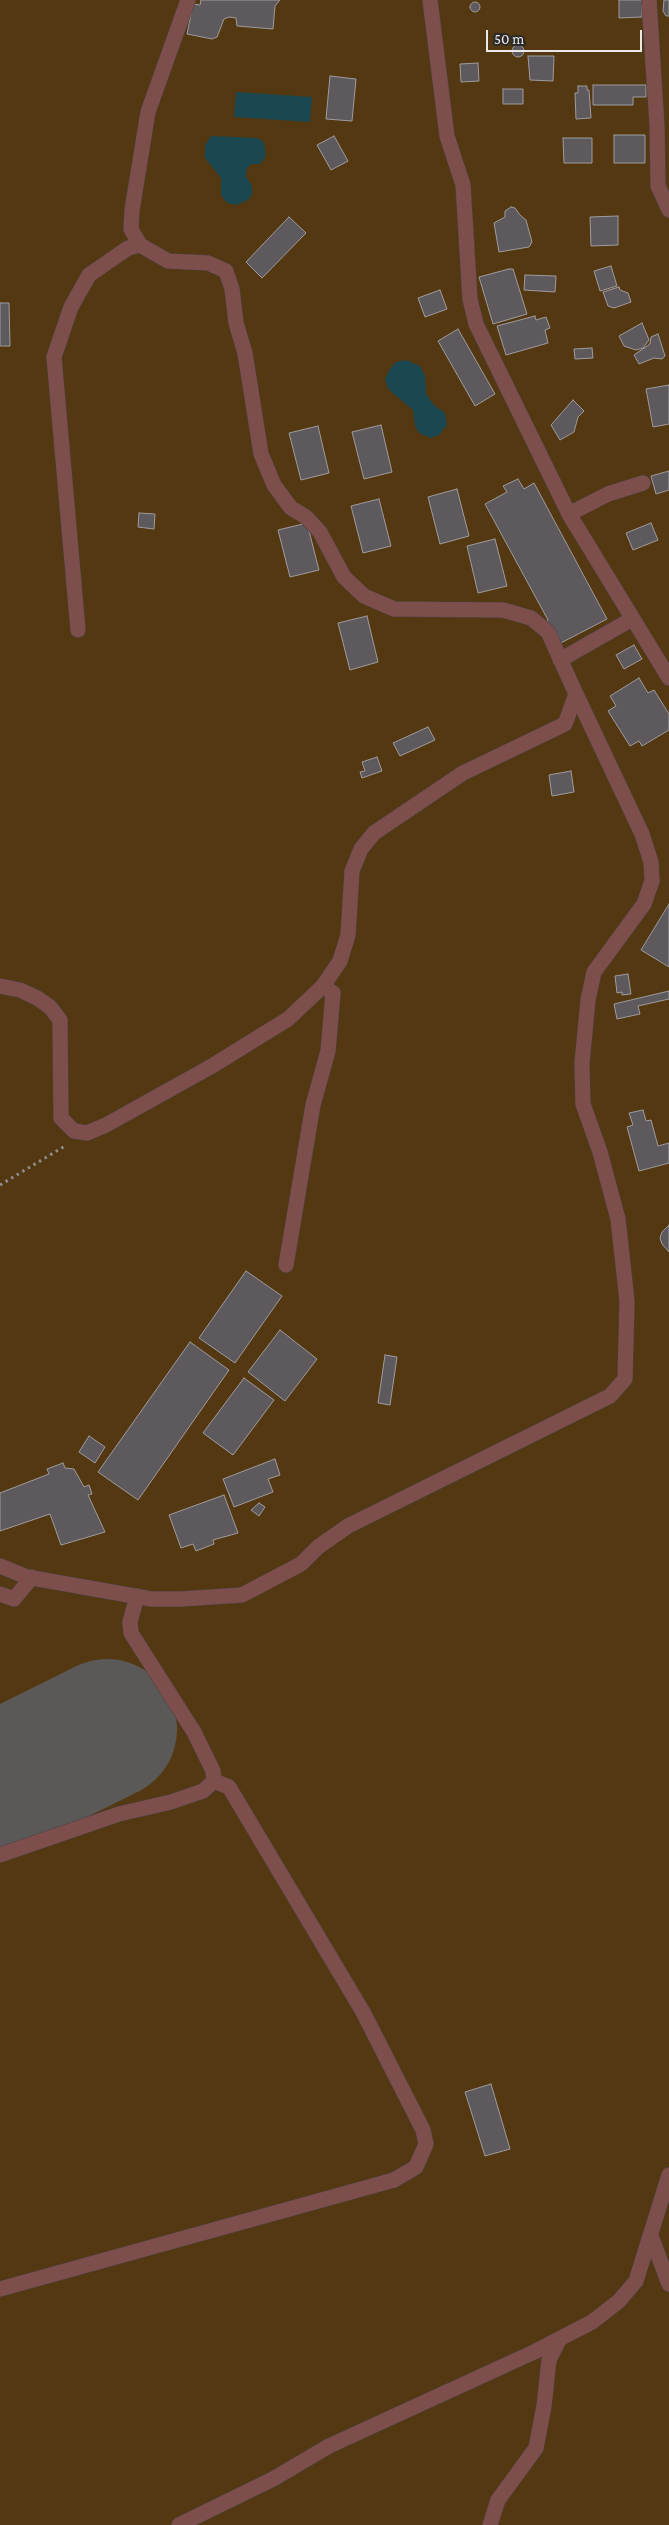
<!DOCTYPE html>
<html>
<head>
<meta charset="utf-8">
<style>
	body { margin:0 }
	#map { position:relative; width:669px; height:2525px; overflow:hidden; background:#2c2a28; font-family:"Crimson Pro",serif }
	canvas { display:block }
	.scale { position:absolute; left:486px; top:30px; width:156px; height:22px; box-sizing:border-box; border:2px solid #ebe9e8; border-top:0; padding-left:6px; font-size:15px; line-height:18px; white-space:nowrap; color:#ebe9e8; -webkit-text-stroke:4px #2c2a28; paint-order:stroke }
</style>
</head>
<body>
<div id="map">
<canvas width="669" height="2525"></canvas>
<div class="scale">50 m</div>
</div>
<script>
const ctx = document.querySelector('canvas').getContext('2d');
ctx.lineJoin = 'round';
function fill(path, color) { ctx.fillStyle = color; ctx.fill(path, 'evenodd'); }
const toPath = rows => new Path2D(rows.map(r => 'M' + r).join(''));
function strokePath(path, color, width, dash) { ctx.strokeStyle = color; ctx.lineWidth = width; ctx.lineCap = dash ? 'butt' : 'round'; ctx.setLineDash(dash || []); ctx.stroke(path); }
const green = toPath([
	[0,0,669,0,669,2525,0,2525]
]);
const water = toPath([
	[236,92,312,97,310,122,234,117],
	[211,136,258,138,264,143,266,156,260,164,252,164,247,168,246,176,252,186,252,194,248,200,237,205,227,203,221,195,221,178,205,158,205,145],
	[406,360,420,366,425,376,426,394,434,405,445,413,447,425,439,435,431,438,419,433,415,426,413,410,388,389,385,379,389,370,396,362]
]);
const runway = toPath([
	[0,1782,107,1729]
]);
const building = toPath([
	[201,0,280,0,275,6,273,29,237,26,236,18,229,17,224,19,217,37,212,39,187,34,193,4,200,5,201,0],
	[619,0,642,0,642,17,619,18,619,0],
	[664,0,669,0,669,16,666,16,663,11,664,0],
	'470 7a5 5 0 1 1 10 0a5 5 0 1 1-10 0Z',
	'512 51a6 6 0 1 1 12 0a6 6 0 1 1-12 0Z',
	[528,56,554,56,553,81,530,80,528,56],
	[478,63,479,81,461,82,460,64,478,63],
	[330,76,356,79,352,121,326,119,330,76],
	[593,85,646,85,646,97,633,97,633,105,593,105,593,85],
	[578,86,587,86,587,90,589,90,591,118,576,119,575,93,578,93,578,86],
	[503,89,523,89,523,104,503,104,503,89],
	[614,135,645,135,645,163,614,163,614,135],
	[334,136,348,161,331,170,317,145,334,136],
	[563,138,592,138,592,163,564,163,563,138],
	[511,207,515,208,520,215,526,220,532,242,529,247,499,252,494,223,505,217,505,211,511,207],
	[618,216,618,245,591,246,590,217,618,216],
	[289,217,306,233,262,278,246,262,289,217],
	[611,266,617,286,600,291,594,271,611,266],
	[509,269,513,269,527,314,493,324,479,277,509,269],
	[525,275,556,276,555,292,524,290,525,275],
	[619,287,620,290,628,293,631,302,614,308,608,306,603,292,619,287],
	[440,290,447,309,425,317,418,298,440,290],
	[0,303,9,303,10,346,0,346,0,303],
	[535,316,536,320,546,317,550,328,545,330,548,343,506,355,497,326,535,316],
	[642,323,649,340,643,348,636,350,624,346,619,336,642,323],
	[458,329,495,394,475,406,438,341,458,329],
	[658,334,665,356,662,359,654,358,639,364,634,355,650,344,651,337,658,334],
	[592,348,593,358,575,359,574,349,592,348],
	[669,385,669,424,653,427,646,389,669,385],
	[573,400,584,411,578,417,574,432,560,440,551,425,573,400],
	[381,425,392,472,364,479,352,432,381,425],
	[318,426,329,473,301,480,289,433,318,426],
	[669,471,669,490,656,494,651,476,669,471],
	[518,479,524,489,534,483,607,619,557,645,545,624,548,620,485,504,507,492,503,486,518,479],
	[457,489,469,536,440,544,428,497,457,489],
	[379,499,391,546,363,553,351,506,379,499],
	[139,513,155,514,154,529,138,527,139,513],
	[307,523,319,570,290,577,278,530,307,523],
	[651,523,658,540,633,550,626,533,651,523],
	[495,539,507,586,478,593,467,546,495,539],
	[367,616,378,662,350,670,338,623,367,616],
	[634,645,642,659,624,669,616,655,634,645],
	[639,678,648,693,654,690,669,714,669,730,642,746,639,741,630,746,608,711,616,706,610,696,639,678],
	[428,727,435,740,400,756,393,743,428,727],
	[377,757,382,771,362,778,360,772,365,771,362,762,377,757],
	[571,771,574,792,552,796,549,775,571,771],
	[669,904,669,967,641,950,669,904],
	[628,974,631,994,622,995,622,992,617,993,615,976,628,974],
	[669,991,669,999,638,1006,640,1014,617,1019,614,1004,669,991],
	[643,1110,646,1121,651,1120,658,1146,669,1143,669,1163,639,1171,627,1127,633,1125,629,1113,643,1110],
	[669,1225,669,1252,662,1244,660,1238,662,1232,669,1225],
	[246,1271,282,1296,235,1363,199,1338,246,1271],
	[280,1330,317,1359,285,1401,248,1372,280,1330],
	[190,1342,229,1370,138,1500,98,1472,190,1342],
	[385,1355,397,1357,390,1405,378,1403,385,1355],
	[244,1378,274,1400,233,1455,203,1433,244,1378],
	[89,1436,105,1447,95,1463,79,1452,89,1436],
	[275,1459,280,1475,268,1479,273,1492,234,1507,223,1479,275,1459],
	[63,1463,65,1468,74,1469,84,1487,89,1485,92,1494,88,1495,105,1532,61,1545,50,1514,0,1531,0,1493,49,1474,47,1469,63,1463],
	[224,1495,238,1533,213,1540,214,1544,196,1551,193,1544,181,1548,169,1515,224,1495],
	[259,1503,265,1507,259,1516,251,1510,259,1503],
	[491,2084,510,2149,485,2156,465,2092,491,2084]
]);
const path = toPath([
	[0,1185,65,1146]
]);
const minor = toPath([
	[430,0,447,136,463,185,470,299,476,324,569,514,669,678],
	[649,0,657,126,658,186,669,210],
	[140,245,168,261,208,263,226,271,232,289,236,323,245,353,261,454,274,485,291,508,306,517,320,532,344,577,364,596,394,609,503,610,531,618,548,632,576,694],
	[569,514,608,494,643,483],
	[78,630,54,357,71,307,89,275,128,248,140,245,131,229,132,210,148,112,188,0],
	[560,660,632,619],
	[0,986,20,990,37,998,50,1007,60,1020,61,1118,74,1131,87,1133,106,1125,212,1066,288,1019,323,986,340,961,348,935,352,871,361,849,374,833,463,773,565,724,576,694,642,834,651,862,652,881,644,904,594,972,588,1000,582,1063,583,1104,600,1152,618,1219,627,1301,625,1379,610,1396,348,1526,318,1547,301,1564,242,1595,181,1599,151,1599,27,1577,0,1566],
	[286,1265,313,1105,328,1051,333,993,323,986],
	[0,1594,14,1599,32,1577],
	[137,1596,130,1622,131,1633,194,1732,213,1771,214,1781],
	[0,1855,119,1814,171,1802,203,1791,214,1781,229,1787,363,2012,423,2130,426,2144,416,2167,394,2180,0,2289],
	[651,2236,669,2284],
	[179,2525,273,2479,329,2446,534,2352,592,2322,619,2301,636,2281,669,2175],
	[490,2525,498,2500,536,2448,544,2406,549,2360,559,2340]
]);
fill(green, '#533812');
fill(water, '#1b4850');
strokePath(runway, '#5b5957', 140);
fill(building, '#5d595c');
strokePath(building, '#9f9c9e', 1);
strokePath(minor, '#474543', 16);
strokePath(path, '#8f8d8c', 3, [2.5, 4]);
strokePath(minor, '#7e4e4d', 15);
</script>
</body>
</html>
